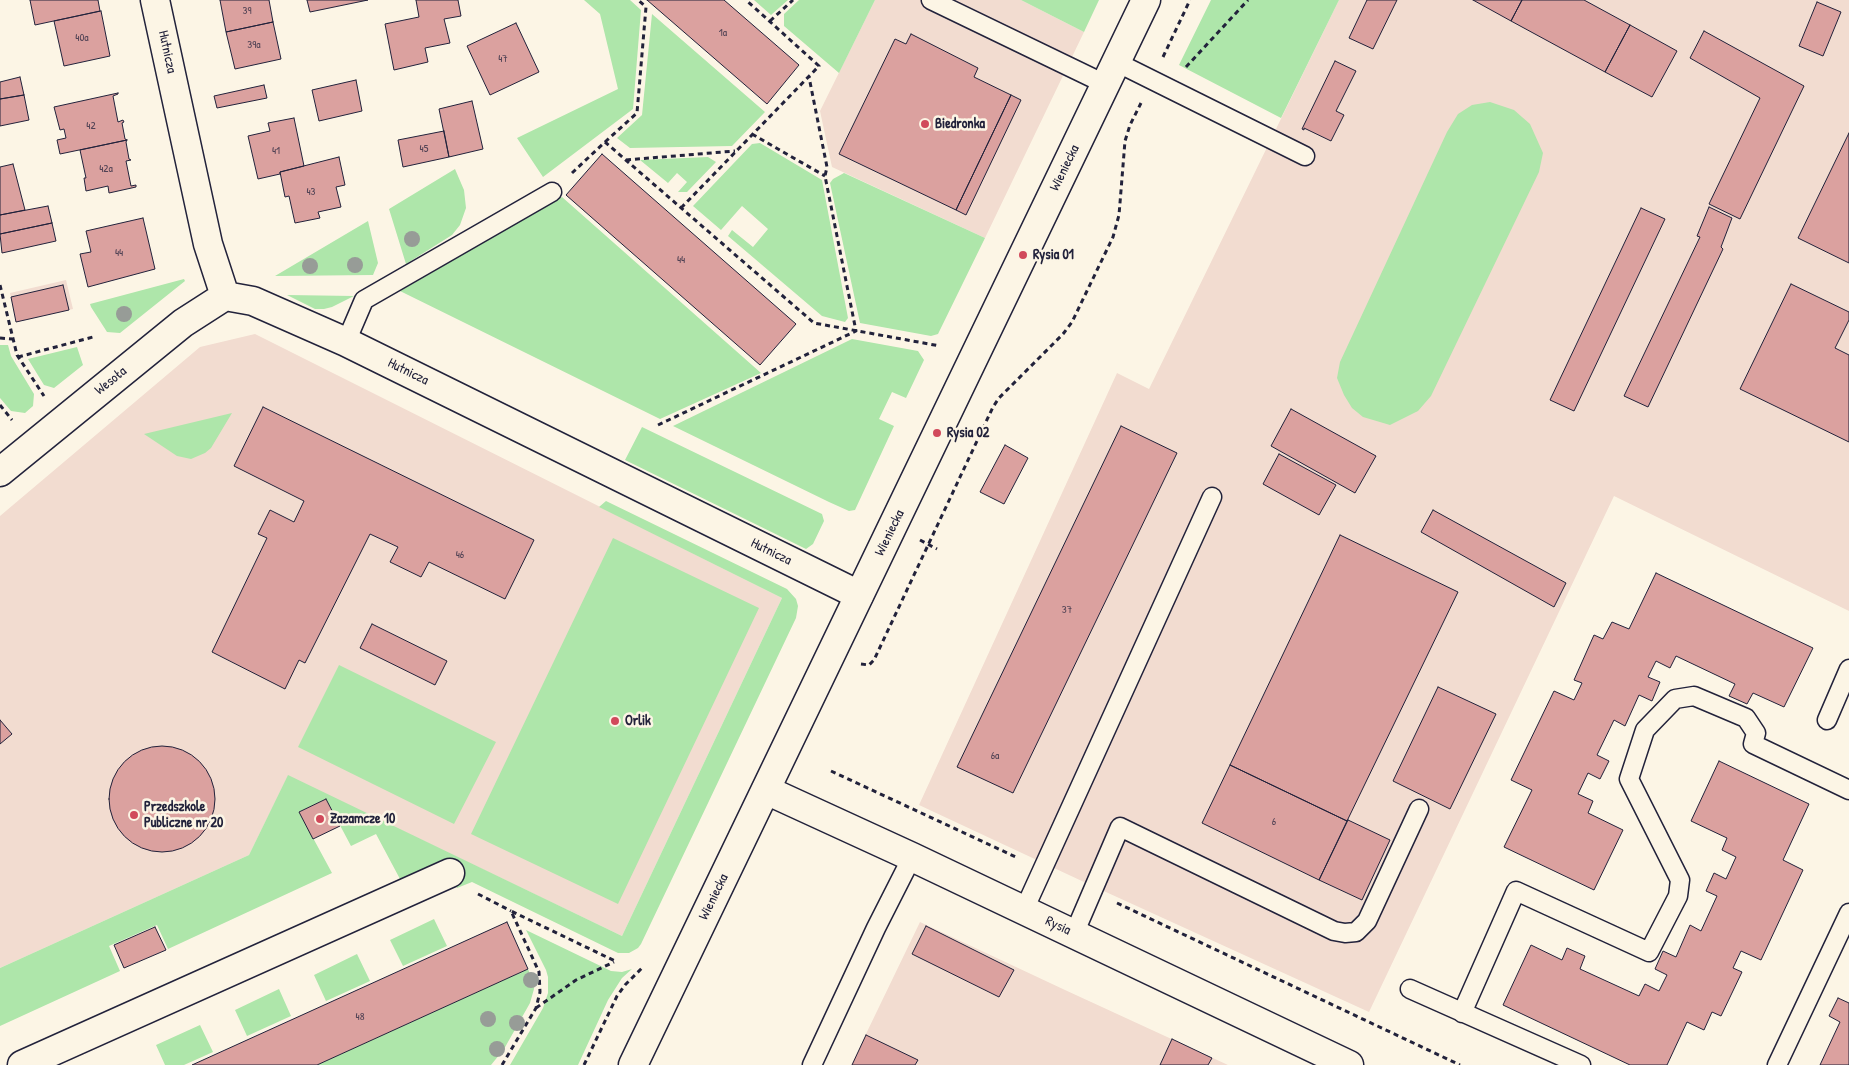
<!DOCTYPE html>
<html>
<head>
<meta charset="utf-8">
<style>
	body { margin:0 }
	canvas { display:block; background:#fcf5e5 }
</style>
</head>
<body>
<canvas width="1849" height="1065"></canvas>
<script>
const ctx = document.querySelector('canvas').getContext('2d');
ctx.lineJoin = 'round';
function fill(path, color) { ctx.fillStyle = color; ctx.fill(path, 'evenodd'); }
const toPath = rows => new Path2D(rows.map(r => 'M' + r).join(''));
function strokePath(path, color, width, dash) { ctx.strokeStyle = color; ctx.lineWidth = width; ctx.lineCap = dash ? 'butt' : 'round'; ctx.setLineDash(dash || []); ctx.stroke(path); }
function drawText(font, color, halo, rows, align = 'center') {
  ctx.font = font + ' "Patrick Hand",sans-serif'; ctx.lineWidth = 5; ctx.setLineDash([]); ctx.textBaseline = 'middle'; ctx.strokeStyle = halo; ctx.fillStyle = color; for (const [text, x, y, turn = 0] of rows) {
    ctx.save(); ctx.translate(x, y); ctx.rotate((+turn || 0) * Math.PI / 180); ctx.textAlign = isNaN(turn) ? turn : align; if (halo) ctx.strokeText(text, 0, 0); ctx.fillText(text, 0, 0); ctx.restore();
  }
}
const built = toPath([
	[875,0,1021,0,1084,32,985,238,832,167,820,111],
	[1339,0,1849,0,1849,611,1614,496,1369,1012,1084,882,919,805,1117,373,1149,389],
	[66,280,73,309,16,322,10,293],
	[255,334,782,598,622,936,288,776,249,855,0,968,0,516,200,347],
	[920,922,1065,990,1228,1065,851,1065]
]);
const green = toPath([
	[584,0,630,0,641,10,633,109,543,177,517,138,618,89,600,14],
	[754,0,788,0,771,15],
	[799,0,875,0,839,73,784,26,784,14],
	[1021,0,1099,0,1084,32],
	[1211,0,1339,0,1281,118,1179,65],
	[652,14,765,112,732,146,630,148,617,138,642,115],
	[1490,102,1514,110,1530,124,1543,153,1539,172,1431,396,1418,411,1390,425,1363,417,1352,408,1344,395,1337,378,1340,362,1447,132,1458,114,1472,105],
	[760,143,822,180,848,318,845,322,822,316,728,236,732,230,753,247,768,229,742,206,721,230,693,206,752,144],
	[708,157,716,162,687,192,678,192,687,182,677,173,668,183,640,160],
	[455,169,464,190,466,208,460,225,452,235,406,264,389,209],
	[844,173,985,238,938,334,931,336,860,323,830,183,833,179],
	[562,197,761,373,660,419,400,291],
	[368,221,378,263,373,275,275,276],
	[184,279,185,281,120,333,107,332,91,307,90,304],
	[287,295,354,296,332,307,324,309,315,309],
	[852,339,918,351,924,360,906,398,892,392,879,419,894,426,855,510,849,511,829,502,673,426],
	[0,345,8,345,11,356,34,394,33,406,25,413,11,411,0,398],
	[77,347,83,365,54,388,44,385,28,359],
	[232,413,211,448,205,453,191,459,177,456,144,434],
	[642,427,822,514,824,521,813,544,806,549,625,460],
	[606,501,787,589,796,599,798,606,796,618,641,944,638,948,629,953,618,953,472,882,457,888,444,859,400,879,376,834,351,846,326,799,299,812,332,873,168,949,157,925,109,946,120,971,0,1026,0,968,249,855,288,775,622,936,782,598,599,507],
	[613,538,759,608,618,904,471,834],
	[339,665,496,742,454,824,298,747],
	[434,919,447,946,403,966,390,940],
	[526,930,611,971,622,972,632,969,622,978,608,1000,578,1065,510,1065,543,1008,548,993,548,977,546,970],
	[357,954,370,981,326,1001,314,975],
	[528,969,533,981,534,989,530,1003,504,1049,491,1065,317,1065],
	[279,989,291,1016,247,1036,235,1010],
	[200,1025,213,1052,184,1065,165,1065,156,1045]
]);
const building = toPath([
	[30,0,98,0,100,11,35,25,30,0],
	[220,0,269,0,273,22,226,32,220,0],
	[307,0,368,0,310,12,307,0],
	[416,0,458,0,461,16,444,19,450,43,425,48,428,62,394,70,385,24,419,17,416,0],
	[647,0,724,0,799,65,767,104,647,0],
	[1367,0,1397,0,1373,49,1349,38,1367,0],
	[1473,0,1522,0,1511,21,1473,0],
	[1522,0,1584,0,1630,25,1605,72,1511,21,1522,0],
	[1817,2,1841,12,1823,56,1799,46,1817,2],
	[101,11,110,56,64,66,54,21,101,11],
	[273,22,281,59,235,69,226,32,273,22],
	[516,23,539,72,490,95,467,46,516,23],
	[1630,25,1677,51,1652,97,1605,72,1630,25],
	[1704,31,1804,86,1740,219,1709,204,1760,98,1690,58,1704,31],
	[911,34,978,68,974,77,1011,95,956,210,839,154,895,39,906,44,911,34],
	[1335,61,1356,71,1336,111,1344,115,1331,141,1304,128,1304,130,1302,129,1335,61],
	[20,77,24,95,0,99,0,82,20,77],
	[356,80,362,111,319,121,312,90,356,80],
	[264,85,267,98,217,108,214,96,264,85],
	[118,93,118,94,113,96,118,122,123,120,124,122,122,123,125,139,127,140,60,154,57,140,66,138,64,129,60,130,54,107,118,93],
	[24,95,29,120,0,126,0,99,24,95],
	[1011,95,1021,100,966,215,956,210,1011,95],
	[472,101,483,149,449,157,439,109,472,101],
	[294,118,304,166,280,172,280,174,258,179,248,136,270,131,268,123,294,118],
	[444,131,449,157,403,167,398,140,444,131],
	[1849,133,1849,263,1798,238,1849,133],
	[127,140,126,142,129,159,131,160,126,161,131,186,136,185,136,187,109,193,108,186,86,191,84,178,86,178,80,150,127,140],
	[602,154,796,324,760,365,566,195,602,154],
	[339,157,345,185,336,187,341,207,318,212,320,218,295,223,289,196,285,197,280,172,339,157],
	[13,164,25,210,0,215,0,167,13,164],
	[48,206,52,223,0,234,0,215,48,206],
	[1709,207,1732,218,1721,247,1723,249,1648,407,1624,396,1700,237,1697,236,1709,207],
	[1641,208,1665,219,1574,411,1550,400,1641,208],
	[143,218,155,269,88,287,80,254,91,252,86,231,143,218],
	[52,223,56,241,2,253,0,234,52,223],
	[1791,284,1849,312,1849,320,1835,348,1849,355,1849,442,1740,389,1791,284],
	[63,285,69,310,16,322,11,297,63,285],
	[263,407,534,540,505,599,429,562,421,577,390,562,398,547,370,534,305,663,299,660,285,689,212,652,267,538,258,534,270,510,294,522,304,501,234,466,263,407],
	[1291,409,1376,456,1355,493,1271,446,1291,409],
	[1121,426,1177,453,1013,793,957,767,1121,426],
	[1005,445,1028,458,1004,504,980,492,1005,445],
	[1279,454,1336,485,1319,515,1263,484,1279,454],
	[1433,510,1566,583,1554,607,1421,532,1433,510],
	[1340,535,1458,592,1347,821,1230,765,1340,535],
	[1656,573,1813,648,1784,707,1753,693,1747,704,1729,696,1735,684,1676,656,1670,668,1656,661,1648,677,1660,682,1652,701,1639,695,1625,726,1614,720,1597,755,1609,761,1600,779,1588,773,1578,794,1593,801,1588,813,1623,830,1594,890,1504,847,1532,790,1511,780,1554,691,1574,700,1582,683,1574,680,1594,635,1603,639,1612,622,1629,629,1656,573],
	[372,624,447,661,435,685,360,648,372,624],
	[1438,687,1496,714,1450,809,1393,781,1438,687],
	[0,720,12,734,0,744,0,720],
	'109 799a53 53 0 1 1 106 0a53 53 0 1 1-106 0Z',
	[1719,761,1809,804,1783,860,1803,870,1761,960,1741,951,1733,968,1742,972,1721,1016,1712,1012,1704,1030,1687,1022,1667,1065,1630,1065,1503,1005,1531,945,1562,960,1567,948,1585,956,1580,969,1639,996,1645,984,1659,991,1667,975,1655,969,1663,951,1676,957,1690,925,1701,931,1717,896,1706,891,1714,873,1726,879,1736,857,1722,850,1727,838,1691,821,1719,761],
	[1230,765,1347,821,1319,880,1202,823,1230,765],
	[326,799,340,826,313,839,299,812,326,799],
	[1348,820,1390,840,1362,900,1319,880,1348,820],
	[507,922,528,969,317,1065,192,1065,507,922],
	[926,926,1014,970,999,997,912,954,926,926],
	[155,927,166,950,124,968,114,945,155,927],
	[1838,998,1849,1003,1849,1065,1820,1065,1840,1022,1829,1016,1838,998],
	[866,1035,918,1060,915,1065,852,1065,866,1035],
	[1172,1039,1212,1058,1208,1065,1160,1065,1172,1039]
]);
const path = toPath([
	[770,21,793,0],
	[1163,57,1190,0],
	[1186,67,1248,0],
	[752,134,825,176],
	[605,142,637,113,646,7,638,0],
	[626,160,735,151],
	[572,173,605,142,814,323,940,346],
	[681,208,819,66,746,0],
	[0,285,17,355,44,396],
	[0,338,12,339],
	[18,357,93,337],
	[0,405,12,420],
	[658,425,856,331,825,176,827,167,809,77],
	[920,540,937,549],
	[861,664,869,665,874,660,993,407,999,398,1063,334,1072,322,1113,237,1119,215,1125,141,1130,125,1141,103],
	[831,771,1018,858],
	[478,894,511,911],
	[1117,903,1460,1065],
	[536,1008,576,980,614,962],
	[502,1065,536,1008,540,992,539,972,511,911,615,961],
	[584,1065,617,996,625,985,644,966]
]);
const service = toPath([
	[931,0,1105,84],
	[1116,62,1305,156],
	[346,342,364,300,552,192],
	[1827,720,1849,669],
	[1024,910,1212,497],
	[1074,934,1120,827,1334,931,1345,933,1356,932,1367,921,1419,809],
	[1410,989,1581,1065],
	[1462,1013,1516,891,1649,952,1678,896,1680,880,1629,779,1645,730,1675,699,1694,696,1746,718,1756,733,1753,744,1849,790],
	[812,1065,876,928,912,857],
	[1777,1065,1849,913]
]);
const minor = toPath([
	[155,0,208,244,225,296,253,301,346,342,859,595],
	[0,472,183,323,225,296],
	[766,790,912,857,1349,1065],
	[22,1065,450,873]
]);
const tertiary = toPath([
	[633,1065,1146,0]
]);
const trees = [
	[412,239],
	[355,265],
	[310,266],
	[124,314],
	[531,980],
	[488,1019],
	[517,1023],
	[497,1049]
];
const markers = [
	[925,124,5,"#d1495b"],
	[1023,255,5,"#d1495b"],
	[937,433,5,"#d1495b"],
	[615,721,5,"#d1495b"],
	[134,815,5,"#d1495b"],
	[320,819,5,"#d1495b"]
];
const numberNames = [
	["39",247,11],
	["1a",723,33],
	["40a",82,38],
	["39a",254,45],
	["47",503,59],
	["42",91,126],
	["45",424,149],
	["41",276,151],
	["42a",106,169],
	["43",311,192],
	["44",119,253],
	["44",681,260],
	["46",460,555],
	["37",1067,610],
	["6a",995,756],
	["6",1274,822],
	["48",360,1017]
];
const streetNames = [
	["Hutnicza",167,52,78],
	["Wieniecka",1065,168,-64],
	["Hutnicza",408,372,26],
	["Wesoła",111,381,-39],
	["Wieniecka",890,533,-64],
	["Hutnicza",771,552,26],
	["Wieniecka",714,897,-64],
	["Rysia",1058,926,25]
];
const poiNames = [
	["Biedronka",935,124],
	["Rysia 01",1033,255],
	["Rysia 02",947,433],
	["Orlik",625,721],
	["Przedszkole",144,807],
	["Publiczne nr 20",144,823],
	["Zazamcze 10",330,819]
];
fill(built, '#f2dcd0');
fill(green, '#aee6aa');
fill(building, '#dba19f');
strokePath(building, '#22223b', 1);
strokePath(service, '#22223b', 21);
strokePath(minor, '#22223b', 31);
strokePath(tertiary, '#22223b', 31);
strokePath(path, '#22223b', 3, [5, 4]);
strokePath(service, '#fcf5e5', 18);
strokePath(minor, '#fcf5e5', 28);
strokePath(tertiary, '#fcf5e5', 28);
ctx.fillStyle = '#979c97';
for (const [x, y] of trees) { ctx.beginPath(); ctx.arc(x, y, 8, 0, 2 * Math.PI); ctx.fill(); }
for (const [x, y, r, color] of markers) { const dot = new Path2D(); dot.arc(x, y, r, 0, 2 * Math.PI); ctx.fillStyle = color; ctx.fill(dot); strokePath(dot, '#fcf5e5', 2); }
drawText('11px', '#504254', null, numberNames);
drawText('14px', '#22223b', '#fcf5e5', streetNames);
drawText('bold 14px', '#22223b', '#fcf5e5', poiNames, 'left');
</script>
</body>
</html>
